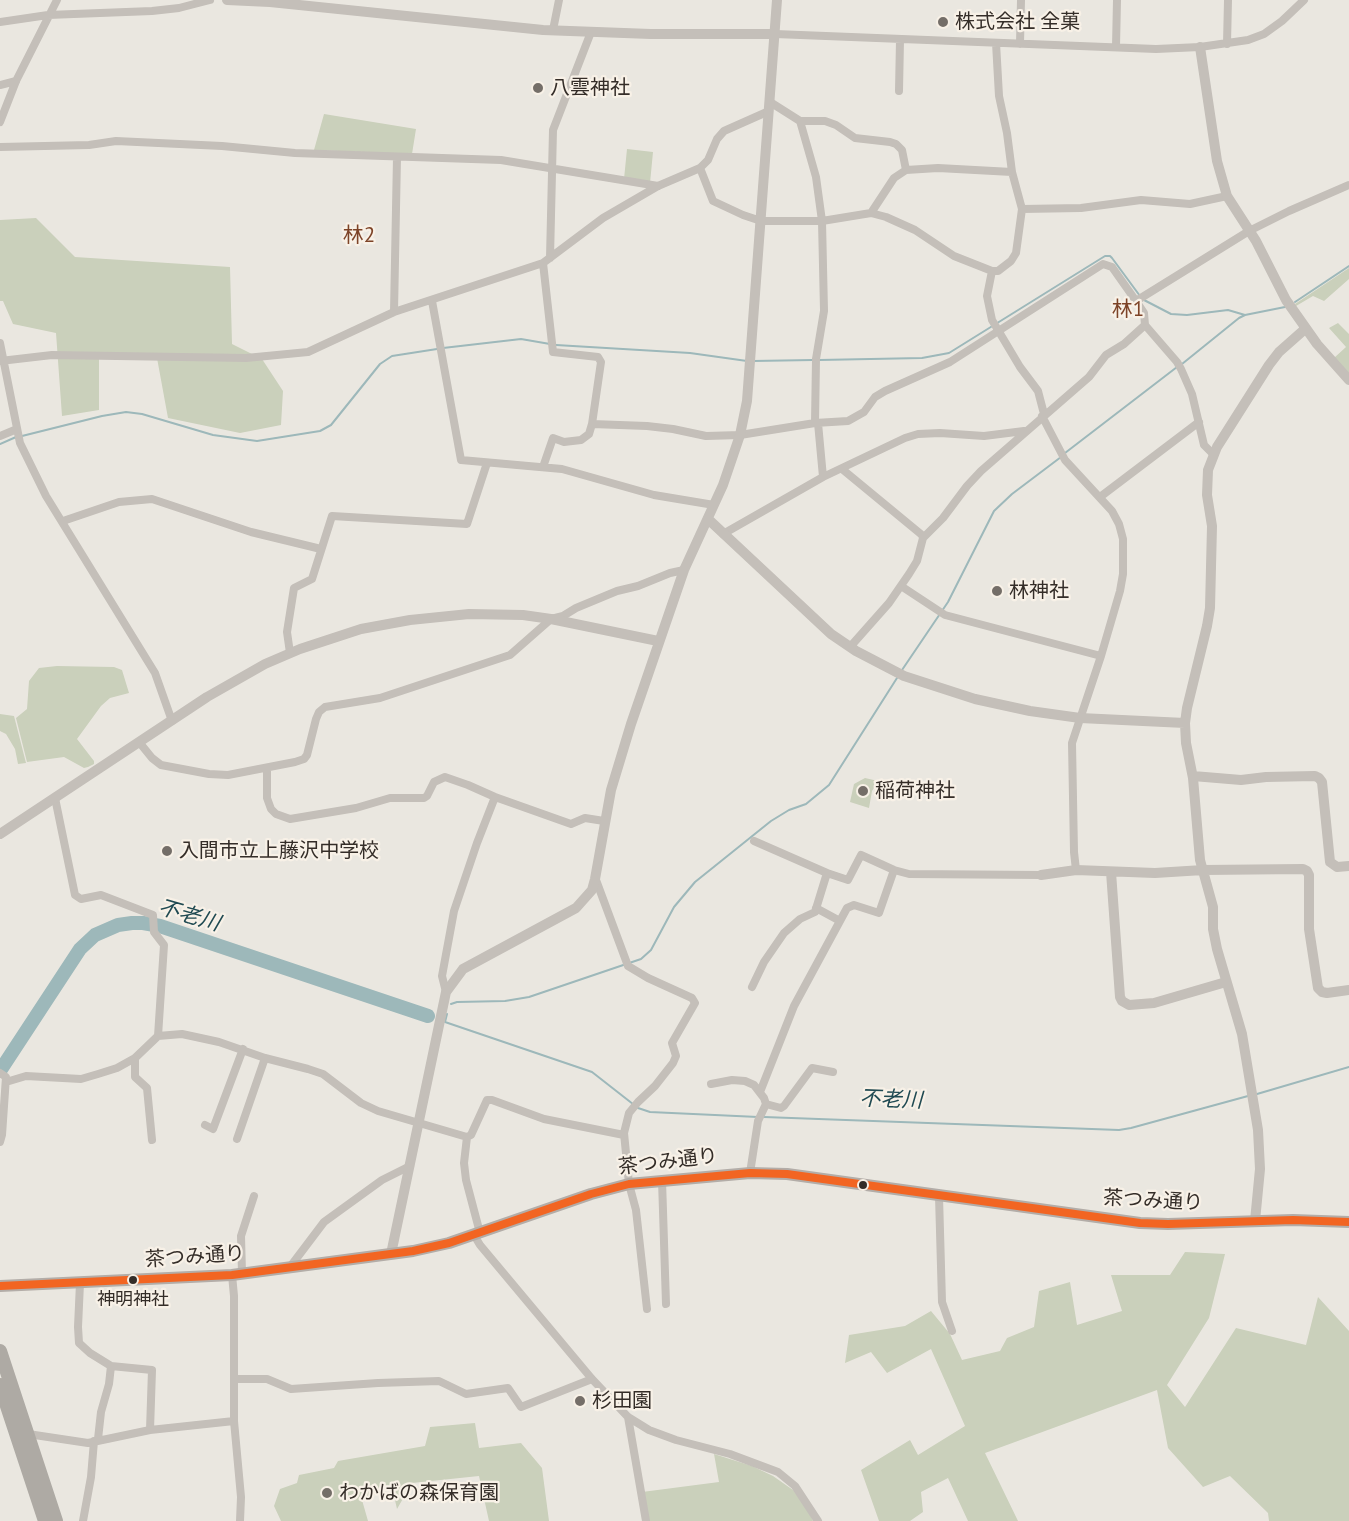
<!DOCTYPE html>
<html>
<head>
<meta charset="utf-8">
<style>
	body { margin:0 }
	canvas { display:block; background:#eae7e0 }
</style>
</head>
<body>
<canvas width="1349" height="1521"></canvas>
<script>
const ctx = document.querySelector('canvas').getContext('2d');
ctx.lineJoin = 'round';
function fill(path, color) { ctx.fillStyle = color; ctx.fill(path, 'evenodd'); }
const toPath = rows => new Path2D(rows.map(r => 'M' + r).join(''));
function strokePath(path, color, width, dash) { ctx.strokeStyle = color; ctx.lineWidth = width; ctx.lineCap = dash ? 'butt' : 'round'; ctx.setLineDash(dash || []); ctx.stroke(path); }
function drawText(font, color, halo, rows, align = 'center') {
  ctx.font = font + ' "PT Sans","Noto Sans JP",sans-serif'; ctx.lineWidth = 4.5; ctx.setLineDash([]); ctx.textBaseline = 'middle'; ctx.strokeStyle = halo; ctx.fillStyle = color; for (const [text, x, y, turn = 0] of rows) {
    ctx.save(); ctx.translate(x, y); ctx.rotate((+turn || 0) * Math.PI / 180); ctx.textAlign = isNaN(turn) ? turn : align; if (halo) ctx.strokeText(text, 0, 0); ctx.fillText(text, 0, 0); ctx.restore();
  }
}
const green = toPath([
	[324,114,416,129,412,154,314,150],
	[627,149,653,152,650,183,624,179],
	[36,218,75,257,230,267,232,344,262,359,283,391,281,425,240,433,168,418,157,358,99,354,99,410,62,416,56,333,13,324,3,301,0,301,0,220],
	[1349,268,1349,279,1324,301,1313,296,1296,306,1295,304],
	[1338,323,1349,334,1349,374,1334,358,1346,347,1329,328],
	[57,666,114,667,122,670,129,693,110,698,101,706,77,739,94,761,94,764,88,767,84,768,64,757,27,762,16,718,27,709,29,681,39,668],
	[0,714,14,716,26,763,18,764,15,749,6,734,0,731],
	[865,778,878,781,872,791,869,808,850,802,854,784],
	[1185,1252,1225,1254,1209,1318,1167,1385,1185,1407,1236,1328,1306,1345,1318,1297,1349,1331,1349,1521,1269,1521,1268,1513,1230,1476,1203,1487,1168,1448,1157,1390,985,1453,1018,1521,968,1521,948,1478,921,1492,923,1512,910,1521,879,1521,861,1470,910,1440,918,1455,965,1426,931,1349,887,1373,871,1352,845,1363,849,1335,905,1326,931,1311,950,1334,962,1360,1000,1351,1007,1338,1034,1327,1039,1291,1070,1282,1077,1325,1122,1311,1111,1275,1170,1275],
	[475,1423,479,1448,521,1443,542,1468,549,1521,489,1521,479,1476,412,1483,397,1509,392,1487,362,1500,368,1521,281,1521,274,1506,280,1489,297,1483,299,1475,334,1468,338,1461,425,1446,430,1427],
	[714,1454,752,1466,773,1476,793,1490,808,1510,813,1521,644,1521,642,1492,719,1482]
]);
const stream = toPath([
	[1144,300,1171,314,1187,315,1228,310,1245,315],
	[1295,302,1349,266],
	[556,345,690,353,747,361],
	[443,348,521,339,550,344],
	[819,360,922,358,949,353,1105,256,1110,256,1112,258,1140,296],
	[753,361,813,360],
	[1182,364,1239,318,1245,315,1285,307],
	[22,436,102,416,126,412,142,414,213,435,257,441,320,431,331,425,380,364,392,356,437,349],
	[0,444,16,437],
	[1065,453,1177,367],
	[902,670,948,602,994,511,1012,494,1061,457],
	[451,1004,457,1002,505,1001,529,997,641,959,651,950,674,907,695,882,771,821,789,810,806,804,829,785,897,678],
	[447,1014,445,1022,592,1072,638,1108,650,1112,758,1117],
	[1257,1094,1349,1067],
	[764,1117,1119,1130,1131,1128,1248,1096]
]);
const river = toPath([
	[0,1071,80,949,95,935,118,925,132,923,143,923,160,926,428,1016]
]);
const minor = toPath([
	[0,22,48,15,152,11,179,8,210,0],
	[553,30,559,0],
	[775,34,1156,49,1200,47,1248,40,1264,34,1282,21,1304,0],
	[1020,44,1021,0],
	[1227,44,1228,0],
	[1116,47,1117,0],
	[0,85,16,81],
	[899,91,900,40],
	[770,102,800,121,816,177,822,221,824,311,816,359,815,423],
	[800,121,825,121,836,125,855,138,890,142,896,144,902,150,906,170],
	[0,122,16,81,57,0],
	[0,147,89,145,116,141,222,146,295,153,501,160,658,186],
	[700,168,713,201,743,215,761,221,822,221,871,213,886,217,915,230,954,256,992,271,998,271,1011,261,1016,253,1022,209,1012,172,1007,133,999,96,996,43],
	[1022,209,1081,208,1141,200,1190,204,1227,196],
	[871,213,894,178,906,170,938,168,1012,172],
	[550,258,553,130,591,32],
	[543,263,553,352,598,357,601,362,592,424],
	[992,271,987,296,992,320,1020,367,1038,391,1044,414],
	[432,301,461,460,562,469,654,495,714,505],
	[394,312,397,157],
	[0,343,20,443,46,496,155,673,172,721],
	[0,361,52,355,246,358,308,352,394,312,543,263,603,218,658,186,700,168,708,160,717,139,724,131,769,111],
	[1042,416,1065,460,1112,511,1119,524,1123,539,1123,574,1120,591,1101,656,1072,743,1074,852,1076,870],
	[818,423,823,477],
	[0,436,17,429],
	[1213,454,1204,445,1192,394,1181,369,1177,362,1145,325,1144,313,1136,301,1249,231,1289,211,1349,185],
	[543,467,553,438,564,442,581,440,589,434,592,424,647,426,673,429,706,436,740,435,815,423,848,421,864,412,875,397,885,391,950,362,1103,264,1112,267,1136,301],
	[842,469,922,535,923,538,943,518,967,486,981,471,1089,377,1106,355,1124,344,1145,325],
	[1100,497,1199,422],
	[63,521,119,502,152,499,251,532,321,549],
	[723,534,823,477,905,438,918,434,940,433,984,436,1024,431],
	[901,586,945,615,1101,656],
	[850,647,889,603,909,574,917,561,923,538],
	[290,653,287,632,294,588,312,579,332,516,467,524,487,463],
	[139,742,152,758,161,765,209,774,228,775,295,762,304,759,307,755,316,719,319,712,325,707,380,698,510,655,551,619,563,616,576,608,617,591,638,586,670,573,684,570],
	[267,768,267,798,271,809,276,814,290,819,356,808,390,798,424,798,427,796,434,782,445,777,468,785,495,797,571,824,585,818,604,821],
	[55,798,75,895,81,899,101,895,153,915,154,932,164,945,158,1036],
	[827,873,848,880,861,855,894,870,909,874,1041,875],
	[596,880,628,966,648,978,692,998,695,1003,672,1043,676,1056,673,1063,655,1086,638,1102,629,1113,624,1133,629,1184,636,1210,647,1309],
	[816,908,840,921],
	[752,987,764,962,784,933,800,919,815,912,827,873,754,841],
	[446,992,442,976,454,911,477,843,495,797],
	[135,1058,135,1077,147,1088,152,1140],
	[0,1073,6,1077,2,1135,0,1142],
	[6,1082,26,1076,81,1079,98,1074,117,1068,135,1058,158,1036,182,1034,219,1042,265,1058,308,1069,323,1074,361,1103,378,1111,467,1137],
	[711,1084,732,1080,745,1081,754,1085,764,1098,766,1104,758,1121,750,1173],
	[760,1092,794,1006,847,908,854,905,879,913,894,870],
	[766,1104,781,1108,784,1106,812,1068,833,1072],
	[205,1125,213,1129,243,1049],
	[237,1139,265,1058],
	[662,1180,666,1304],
	[939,1196,942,1302,952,1331],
	[480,1233,466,1180,464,1163,467,1137,471,1135,487,1100,492,1100,544,1119,624,1135],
	[474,1235,480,1245,592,1379,628,1417,649,1430,676,1440,730,1454,778,1472,795,1486,818,1521],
	[290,1267,324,1222,382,1180,410,1166],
	[242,1273,241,1236,254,1196],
	[232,1275,234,1296,234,1421,241,1497,240,1521],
	[80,1283,78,1327,79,1343,90,1353,111,1366,152,1370,150,1430],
	[235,1379,267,1379,291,1389,378,1383,439,1381,466,1394,508,1388,521,1407,592,1379],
	[628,1417,646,1521],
	[28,1434,88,1443,150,1430,234,1421],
	[98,1439,101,1412,109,1384,111,1366],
	[83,1521,91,1477,94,1441]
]);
const tertiary = toPath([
	[227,0,270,2,543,30,651,34,775,34],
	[1200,47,1217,161,1227,196,1256,241,1286,300,1317,344,1349,380],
	[708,519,831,634,856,651,904,676,975,699,1030,711,1080,718,1185,723],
	[1193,776,1241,780,1266,777,1315,776,1319,778,1322,782,1330,862,1337,867,1349,866],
	[0,834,207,697,265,664,300,649,361,629,410,620,469,614,523,615,551,619,658,641],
	[1111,872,1120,997,1122,1001,1129,1005,1154,1003,1226,982],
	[1041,875,1076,870,1155,873,1203,870,1303,869,1307,871,1309,875,1309,929,1318,988,1322,992,1327,993,1349,990],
	[1255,1221,1260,1169,1258,1130,1242,1034,1217,949,1213,929,1213,907,1200,860,1193,778,1186,743,1185,723,1187,708,1207,626,1210,608,1212,526,1207,495,1208,470,1217,447,1269,365,1279,352,1305,329],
	[391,1254,446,992,463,969,576,908,592,890,595,879,611,790,631,724,684,570,723,485,740,435,747,401,777,0]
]);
const primary = toPath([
	[0,1286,232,1275,413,1251,449,1243,591,1194,629,1184,750,1173,787,1174,1140,1223,1168,1224,1293,1220,1349,1222]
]);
const trunk = toPath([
	[0,1351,56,1521],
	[0,1385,45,1521]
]);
const bus1 = toPath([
	[0,1286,232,1275,413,1251,449,1243,591,1194,629,1184,750,1173,787,1174,1140,1223,1168,1224,1293,1220,1349,1222]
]);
const markers = [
	[943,22,6,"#746e68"],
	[538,88,6,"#746e68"],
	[997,591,6,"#746e68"],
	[863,791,6,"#746e68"],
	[167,851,6,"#746e68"],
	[863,1185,5,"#342d28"],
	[133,1280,5,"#342d28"],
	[580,1401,6,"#746e68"],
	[327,1493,6,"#746e68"]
];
const busNames = [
	["神明神社",133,1300]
];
const poiNames = [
	["株式会社 全菓",955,22],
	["八雲神社",550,88],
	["林神社",1009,591],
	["稲荷神社",875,791],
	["入間市立上藤沢中学校",179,851],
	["杉田園",592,1401],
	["わかばの森保育園",339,1493]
];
const streetNames = [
	["茶つみ通り",668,1162,-7],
	["茶つみ通り",1153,1201,3],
	["茶つみ通り",195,1257,-4]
];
const neighbourhoodNames = [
	["林2",359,236],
	["林1",1128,310]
];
const waterNames = [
	["不老川",189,916,16],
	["不老川",891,1100,2]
];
fill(green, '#cad0bb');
strokePath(stream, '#9db8ba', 2);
strokePath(river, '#9db8ba', 14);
strokePath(minor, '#c4bfb9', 8);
strokePath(tertiary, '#c4bfb9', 10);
strokePath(primary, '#b3ada8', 12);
strokePath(trunk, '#aeaaa4', 14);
strokePath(bus1, '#f26522', 8);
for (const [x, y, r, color] of markers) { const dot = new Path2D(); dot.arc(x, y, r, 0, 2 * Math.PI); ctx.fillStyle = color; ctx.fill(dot); strokePath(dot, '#f8f1e7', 2); }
drawText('18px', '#342d28', '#f8f1e7', busNames);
drawText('20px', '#342d28', '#f8f1e7', poiNames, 'left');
drawText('20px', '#342d28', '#f8f1e7', streetNames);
drawText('21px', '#7d4327', '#f8f1e7', neighbourhoodNames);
drawText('italic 21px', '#204a52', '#f8f1e7', waterNames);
</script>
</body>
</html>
